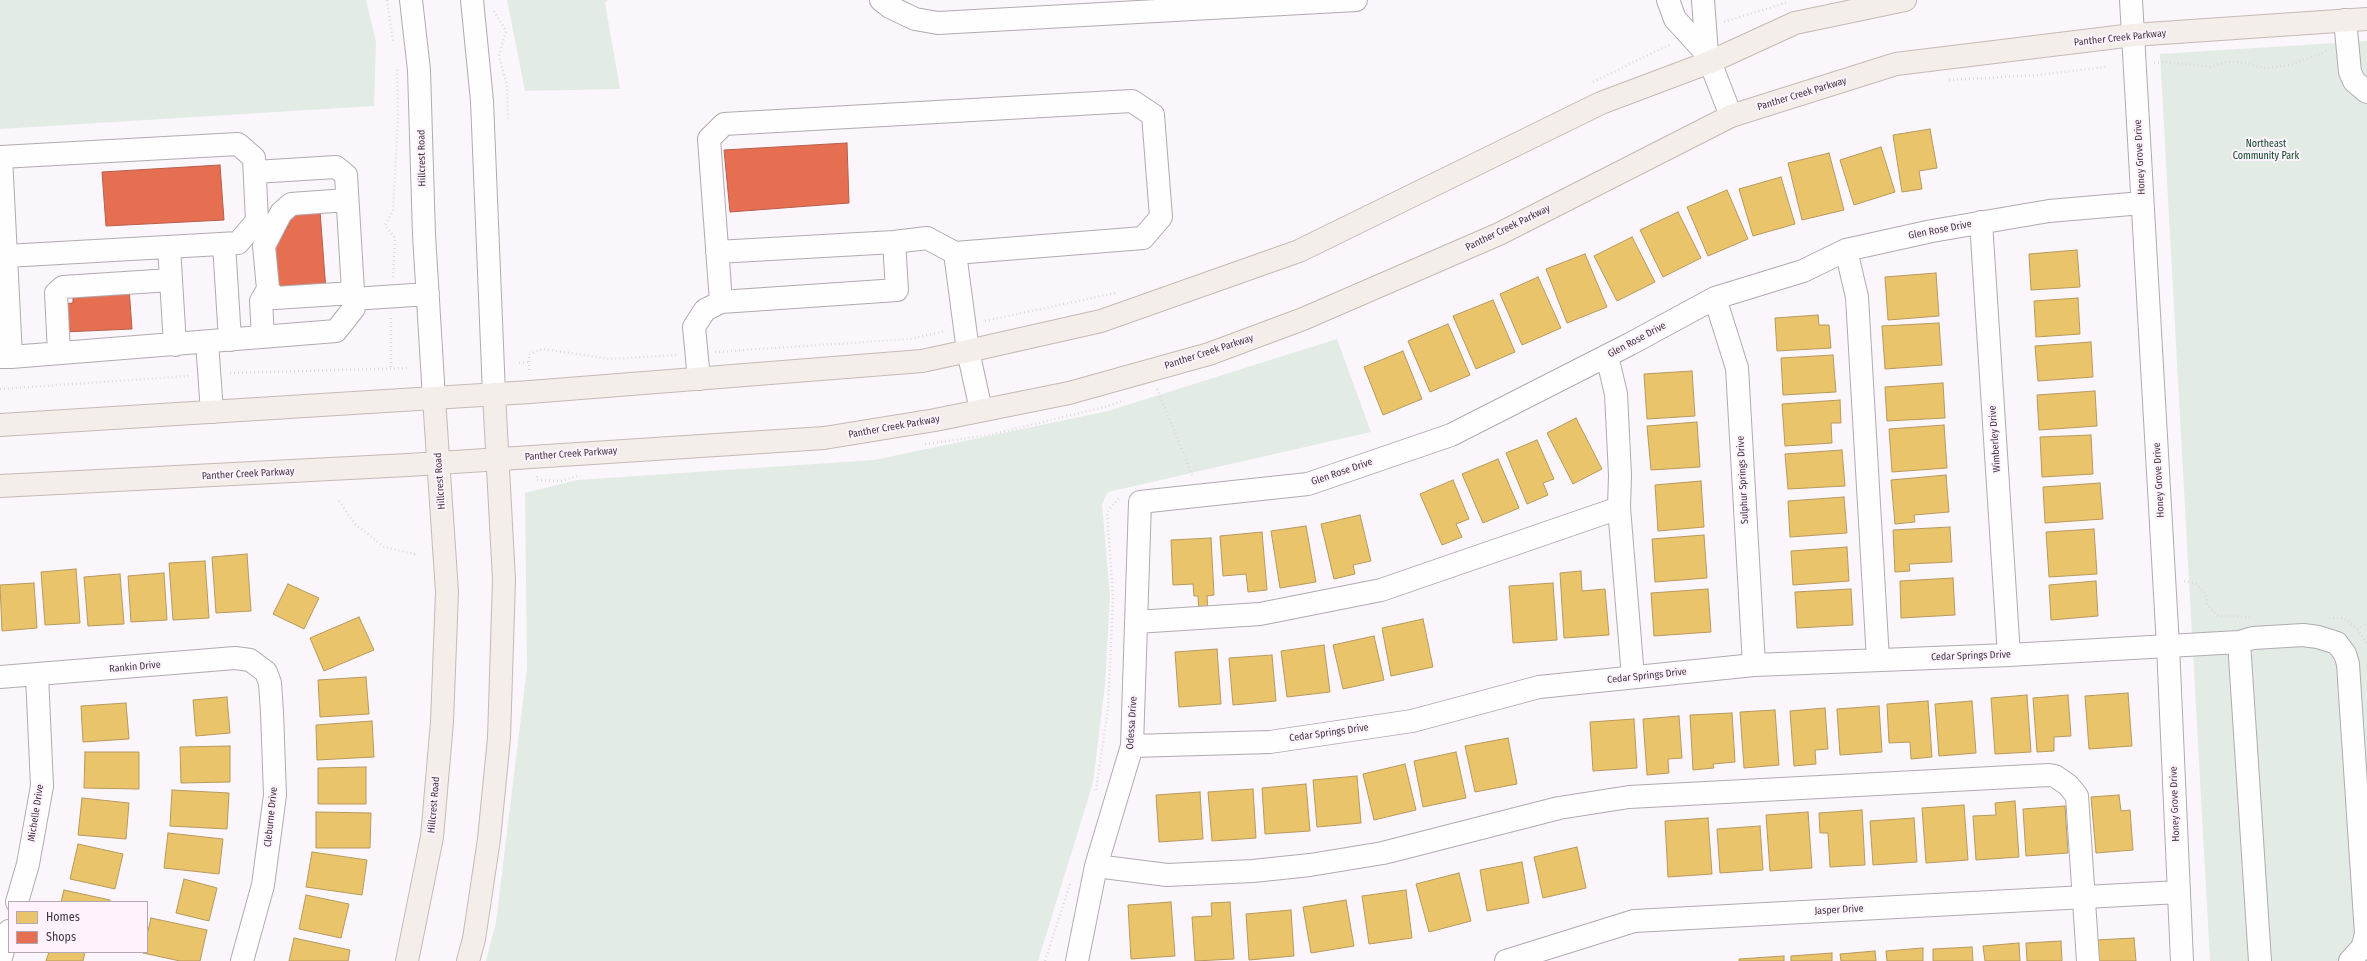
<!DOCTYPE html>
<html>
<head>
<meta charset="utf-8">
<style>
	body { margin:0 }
	#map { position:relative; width:2367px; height:961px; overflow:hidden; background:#fbf6fb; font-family:"Fira Sans Condensed",sans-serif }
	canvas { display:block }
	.legend { position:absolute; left:8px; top:901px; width:140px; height:52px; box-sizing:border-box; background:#fef3fd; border:1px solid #b2a7b2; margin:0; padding:5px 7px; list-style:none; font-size:12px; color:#413641 }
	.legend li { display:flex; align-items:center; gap:8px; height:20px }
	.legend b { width:20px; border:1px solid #b2a7b2 }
</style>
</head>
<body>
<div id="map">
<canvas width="2367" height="961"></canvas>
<ul class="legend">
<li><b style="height:11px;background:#e9c46a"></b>Homes</li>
<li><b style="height:11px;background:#e76f51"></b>Shops</li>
</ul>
</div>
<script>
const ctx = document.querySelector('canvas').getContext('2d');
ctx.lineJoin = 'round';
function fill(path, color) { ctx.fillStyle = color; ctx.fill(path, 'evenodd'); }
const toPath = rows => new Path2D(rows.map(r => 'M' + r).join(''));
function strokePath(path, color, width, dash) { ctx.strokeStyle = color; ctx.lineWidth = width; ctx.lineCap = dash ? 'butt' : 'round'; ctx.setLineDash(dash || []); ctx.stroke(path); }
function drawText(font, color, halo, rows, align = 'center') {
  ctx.font = font + ' "Fira Sans Condensed",sans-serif'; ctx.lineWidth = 4; ctx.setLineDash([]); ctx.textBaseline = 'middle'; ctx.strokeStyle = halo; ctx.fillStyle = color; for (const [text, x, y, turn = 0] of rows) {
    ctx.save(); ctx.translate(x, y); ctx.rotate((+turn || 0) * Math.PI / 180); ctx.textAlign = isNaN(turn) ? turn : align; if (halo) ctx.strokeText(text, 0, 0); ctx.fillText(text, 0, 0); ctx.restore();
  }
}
const green = toPath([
	[0,0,366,0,376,42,374,106,0,129],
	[507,0,608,0,605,3,620,89,525,91],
	[2367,41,2367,961,2210,961,2160,54],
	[1337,339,1371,432,1108,492,1102,504,1110,596,1105,685,1093,783,1038,961,486,961,496,922,527,668,525,493,577,480,874,460,1108,411]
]);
const homes = toPath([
	[1930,129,1937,168,1919,171,1922,189,1902,192,1893,135,1930,129],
	[1881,147,1895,192,1854,205,1840,160,1881,147],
	[1829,153,1844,210,1802,220,1788,163,1829,153],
	[1781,177,1795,224,1753,236,1739,189,1781,177],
	[1727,190,1748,239,1708,256,1687,207,1727,190],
	[1678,212,1701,258,1663,277,1640,230,1678,212],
	[1632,237,1655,282,1617,301,1594,256,1632,237],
	[2077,250,2080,287,2031,290,2029,254,2077,250],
	[1585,254,1607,307,1567,323,1546,269,1585,254],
	[1936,273,1939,316,1888,320,1885,277,1936,273],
	[1538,277,1561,328,1522,345,1500,294,1538,277],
	[2078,298,2080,334,2036,337,2034,301,2078,298],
	[1493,300,1515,352,1476,369,1453,316,1493,300],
	[1818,315,1819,325,1829,325,1831,348,1777,351,1775,318,1818,315],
	[1939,323,1942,365,1885,369,1882,326,1939,323],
	[1448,324,1470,375,1430,392,1408,341,1448,324],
	[2091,342,2093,377,2038,381,2035,346,2091,342],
	[1403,351,1422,399,1383,415,1364,367,1403,351],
	[1833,355,1836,392,1783,395,1781,358,1833,355],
	[1692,371,1695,416,1647,419,1644,374,1692,371],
	[1943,383,1945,418,1887,421,1885,387,1943,383],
	[2095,391,2097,426,2039,430,2037,395,2095,391],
	[1840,400,1841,423,1831,423,1832,443,1785,446,1782,404,1840,400],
	[1576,418,1602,469,1573,484,1547,433,1576,418],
	[1697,422,1700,467,1651,470,1647,426,1697,422],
	[1944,425,1947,468,1892,472,1889,429,1944,425],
	[2091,435,2093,474,2042,477,2040,437,2091,435],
	[1537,440,1554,479,1543,483,1548,495,1527,504,1506,453,1537,440],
	[1842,450,1845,486,1788,489,1785,454,1842,450],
	[1498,459,1519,508,1483,523,1462,474,1498,459],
	[1946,475,1949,512,1914,515,1915,522,1895,524,1891,480,1946,475],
	[1453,480,1469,519,1456,524,1462,537,1442,545,1420,494,1453,480],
	[1701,481,1704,527,1658,531,1655,485,1701,481],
	[2100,483,2103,519,2045,523,2043,487,2100,483],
	[1844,497,1847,533,1790,537,1788,501,1844,497],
	[1360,515,1371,561,1353,565,1355,574,1334,579,1321,524,1360,515],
	[1306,526,1316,582,1280,588,1271,531,1306,526],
	[1950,527,1952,562,1909,564,1910,571,1895,572,1893,530,1950,527],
	[2094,529,2097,574,2049,577,2046,532,2094,529],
	[1262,532,1267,590,1248,592,1246,574,1223,576,1220,536,1262,532],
	[1704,535,1707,578,1655,582,1652,539,1704,535],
	[1211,538,1214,595,1207,596,1208,613,1199,613,1198,596,1194,596,1193,584,1173,585,1171,540,1211,538],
	[1847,547,1849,581,1793,585,1791,551,1847,547],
	[247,554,251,611,216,613,212,557,247,554],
	[205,561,209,618,173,620,169,563,205,561],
	[76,569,80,623,45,625,41,572,76,569],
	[1581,571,1582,591,1605,589,1609,635,1564,638,1560,573,1581,571],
	[164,573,167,620,131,622,128,576,164,573],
	[120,574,124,624,88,626,84,577,120,574],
	[1953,578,1955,615,1901,618,1900,581,1953,578],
	[2096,581,2098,616,2051,620,2049,585,2096,581],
	[34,583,37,628,2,631,0,585,34,583],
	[1553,583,1557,640,1513,643,1509,586,1553,583],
	[288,584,319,598,304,629,273,614,288,584],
	[1708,589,1711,632,1654,636,1651,593,1708,589],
	[1851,589,1853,625,1797,628,1795,592,1851,589],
	[359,617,374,650,324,671,310,638,359,617],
	[1423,619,1433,667,1391,676,1382,628,1423,619],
	[1374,636,1384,680,1343,689,1333,645,1374,636],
	[1324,645,1330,692,1287,697,1281,651,1324,645],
	[1217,649,1221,704,1179,707,1175,652,1217,649],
	[1272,655,1276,701,1233,705,1229,658,1272,655],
	[366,677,369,714,320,717,318,680,366,677],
	[2128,693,2132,746,2089,749,2085,696,2128,693],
	[2027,695,2031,752,1995,754,1991,698,2027,695],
	[2068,695,2071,736,2054,737,2054,751,2037,752,2033,698,2068,695],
	[227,697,230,733,196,736,193,700,227,697],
	[1928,701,1932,757,1911,759,1910,742,1889,743,1887,704,1928,701],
	[1972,701,1976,753,1939,756,1935,704,1972,701],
	[126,703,129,739,83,742,81,706,126,703],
	[1879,706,1882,752,1840,755,1837,709,1879,706],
	[1825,708,1828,749,1815,750,1816,764,1794,766,1790,711,1825,708],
	[1775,710,1779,765,1744,768,1740,712,1775,710],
	[1732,713,1735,762,1713,764,1714,768,1693,770,1690,715,1732,713],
	[1679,716,1682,758,1668,759,1669,773,1647,775,1643,719,1679,716],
	[1634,719,1637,768,1593,771,1590,722,1634,719],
	[372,721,374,757,317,760,316,725,372,721],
	[1508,738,1517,784,1475,792,1465,746,1508,738],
	[230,746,230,782,181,783,180,747,230,746],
	[85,752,139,752,139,789,84,788,85,752],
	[1456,752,1466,798,1423,807,1414,761,1456,752],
	[1405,764,1416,810,1374,820,1363,774,1405,764],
	[366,767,366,804,318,804,318,768,366,767],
	[1357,776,1361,823,1317,827,1313,780,1357,776],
	[1306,784,1310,831,1265,834,1262,788,1306,784],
	[1253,789,1256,838,1212,841,1208,792,1253,789],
	[172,790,229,793,227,829,170,826,172,790],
	[1200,792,1203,839,1159,842,1156,795,1200,792],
	[2119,795,2121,811,2130,810,2133,850,2096,853,2091,797,2119,795],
	[82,798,129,803,126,839,78,835,82,798],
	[2015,801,2019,857,1976,860,1973,816,1996,815,1995,803,2015,801],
	[1964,805,1968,860,1926,863,1922,808,1964,805],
	[2065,806,2068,853,2026,856,2023,809,2065,806],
	[1862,810,1865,865,1830,867,1828,833,1820,833,1819,813,1862,810],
	[316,812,371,813,370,848,316,848,316,812],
	[1808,812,1812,868,1770,871,1766,815,1808,812],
	[1708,818,1712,874,1668,877,1665,821,1708,818],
	[1914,818,1917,862,1873,865,1870,821,1914,818],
	[1760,826,1763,870,1720,873,1717,829,1760,826],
	[168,833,223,839,219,874,164,868,168,833],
	[78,844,123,854,115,889,70,879,78,844],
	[1577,847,1586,888,1543,898,1534,857,1577,847],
	[312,852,367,860,362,895,306,887,312,852],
	[1522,862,1529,903,1487,911,1480,870,1522,862],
	[1459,873,1471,921,1429,932,1416,884,1459,873],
	[184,879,217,888,209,921,176,913,184,879],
	[64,890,110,900,110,902,61,902,64,890],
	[1406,890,1412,938,1369,944,1362,896,1406,890],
	[306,895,349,904,341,938,299,929,306,895],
	[1346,900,1354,946,1311,953,1303,907,1346,900],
	[1171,902,1175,956,1131,959,1128,905,1171,902],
	[1230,902,1234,959,1195,961,1192,917,1212,916,1211,903,1230,902],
	[1291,910,1294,956,1249,960,1246,914,1291,910],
	[151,918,207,930,200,961,180,961,143,953,147,952,147,935,151,918],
	[294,938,350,950,348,961,289,961,294,938],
	[2134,938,2136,961,2098,961,2097,940,2134,938],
	[2061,941,2062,961,2027,961,2026,943,2061,941],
	[2019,943,2020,961,1985,961,1983,946,2019,943],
	[1972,947,1973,961,1933,961,1933,949,1972,947],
	[1923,948,1923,961,1887,961,1886,951,1923,948],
	[1875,951,1876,961,1841,961,1840,954,1875,951],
	[49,952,85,952,83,961,46,961,49,952],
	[1832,953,1832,961,1791,961,1791,956,1832,953],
	[1784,956,1784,961,1739,961,1739,959,1784,956]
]);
const shops = toPath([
	[847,143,849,203,730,212,724,150,847,143],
	[220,165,224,220,106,226,102,172,220,165],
	[287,211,320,211,326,291,284,292,283,285,277,288,274,233,285,232,285,226,289,227,287,211],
	[129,288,132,329,63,332,61,304,73,303,73,291,129,288]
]);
const path = toPath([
	[387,0,393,41],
	[494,11,506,31,499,56,507,85,508,119],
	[1724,22,1788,2],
	[2154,63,2167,62,2210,67,2226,62,2240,62,2265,68,2290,65,2328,51],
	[1949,80,2037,75,2106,67],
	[1593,82,1671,44],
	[393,277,395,238,385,225,393,211,398,118,397,67],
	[985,321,1115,293],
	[715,352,910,339,945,331],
	[519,363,528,362],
	[391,367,391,316],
	[529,370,529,354,543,349,610,359,676,355],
	[230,373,409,368],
	[0,389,189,376],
	[1157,389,1193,477],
	[925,444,990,435,1104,407,1123,401],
	[537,476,537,480,561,481,577,476],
	[339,501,355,524,384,547,418,555],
	[2184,581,2196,584,2206,594,2207,605,2218,616,2250,617],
	[2329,618,2344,618,2357,629,2367,643],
	[2357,629,2367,623],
	[1096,790,1108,708,1113,598,1107,512,1120,497],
	[1045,961,1071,881]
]);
const minor = toPath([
	[411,0,419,70,424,235,434,398],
	[472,0,482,101,494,394],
	[881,0,890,7,915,19,938,23,1356,0],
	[1668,0,1675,19,1707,54,1731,116],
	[1703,0,1707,54],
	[2131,0,2168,646,2182,961],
	[2345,20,2350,72,2354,81,2367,92],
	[1981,222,2009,655],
	[224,244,230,340],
	[169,247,175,345],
	[1846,250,1857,297,1878,660],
	[717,252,894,242],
	[268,289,275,298,353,293],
	[1715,298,1737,368,1754,665],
	[353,299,428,294],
	[721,302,897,290,894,242,927,238,955,253],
	[263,337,261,301,268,289,264,246,281,213,291,204,347,200],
	[207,342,212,412],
	[59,353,56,293,63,287,171,280],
	[1607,356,1616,394,1620,475,1619,508,1633,677],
	[0,357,11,357,6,256,1,157,238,144,254,158,257,221,238,243,6,256],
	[11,357,336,331,354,308,346,175,336,167,255,172],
	[699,379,694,327,705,310,721,302,709,139,724,124,1132,101,1153,115,1161,217,1143,238,955,253,968,351,981,410],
	[1136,622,1260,614,1381,590,1619,508],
	[2239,642,2260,961],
	[0,677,235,658,250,660,266,672,270,683,272,712,275,795,263,885,242,961],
	[1132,746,1270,742,1412,721,1539,687,1754,665,2009,655,2239,642,2253,638,2303,635,2318,637,2337,643,2345,654,2348,664,2366,934,2362,948,2350,961],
	[1096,866,1167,875,1253,871,1310,865,1383,853,1559,808,1629,797,2049,775,2055,776,2068,785,2077,796,2088,961],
	[17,902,28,864,42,786,37,675],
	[0,961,9,931],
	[1077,961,1096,866,1132,746,1140,502,1308,484,1451,435,1630,344,1715,298,1803,271,1846,250,1932,231,2049,211,2142,203],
	[1506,961,1634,921,2179,892]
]);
const major = toPath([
	[0,425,530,392,922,361,968,351,1101,321,1299,251,1601,103,1710,62,1795,23,1905,0],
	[0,486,408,465,824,438,935,420,1069,393,1209,354,1303,319,1499,234,1731,116,1896,64,2133,35,2367,19],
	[407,961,432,837,442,722,447,592,434,398],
	[468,961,474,939,489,839,499,738,504,580,494,394]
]);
const streetNames = [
	["Panther Creek Parkway",2120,38,-6],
	["Panther Creek Parkway",1802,94,-17],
	["Honey Grove Drive",2140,157,-93],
	["Hillcrest Road",422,158,-91],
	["Panther Creek Parkway",1508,228,-26],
	["Glen Rose Drive",1940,230,-11],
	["Glen Rose Drive",1637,340,-28],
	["Panther Creek Parkway",1209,352,-18],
	["Panther Creek Parkway",894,427,-10],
	["Wimberley Drive",1995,439,-94],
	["Panther Creek Parkway",571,454,-4],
	["Glen Rose Drive",1342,472,-19],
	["Panther Creek Parkway",248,474,-3],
	["Sulphur Springs Drive",1743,480,-93],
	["Honey Grove Drive",2159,480,-93],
	["Hillcrest Road",440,481,-94],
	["Cedar Springs Drive",1971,656,-2],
	["Rankin Drive",135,667,-5],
	["Cedar Springs Drive",1647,676,-6],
	["Odessa Drive",1132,723,-86],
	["Cedar Springs Drive",1329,733,-8],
	["Honey Grove Drive",2175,804,-92],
	["Hillcrest Road",434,805,-85],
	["Michelle Drive",36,813,-81],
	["Cleburne Drive",271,817,-84],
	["Jasper Drive",1839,910,-3]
];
const parkNames = [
	["Northeast",2266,144],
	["Community Park",2266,156]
];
fill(green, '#e2ece5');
fill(homes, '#e9c46a');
strokePath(homes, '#b7995e', 1);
fill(shops, '#e76f51');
strokePath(shops, '#b55e4c', 1);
strokePath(minor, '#b1aab1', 24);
strokePath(major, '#c5bab4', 24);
strokePath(path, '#dcd9dc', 2.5, [1, 3]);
strokePath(minor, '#fefefe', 22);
strokePath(major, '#f3eee9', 22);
drawText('10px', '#413641', '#fef3fd', streetNames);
drawText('10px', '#0c4726', '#fef3fd', parkNames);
</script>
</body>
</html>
